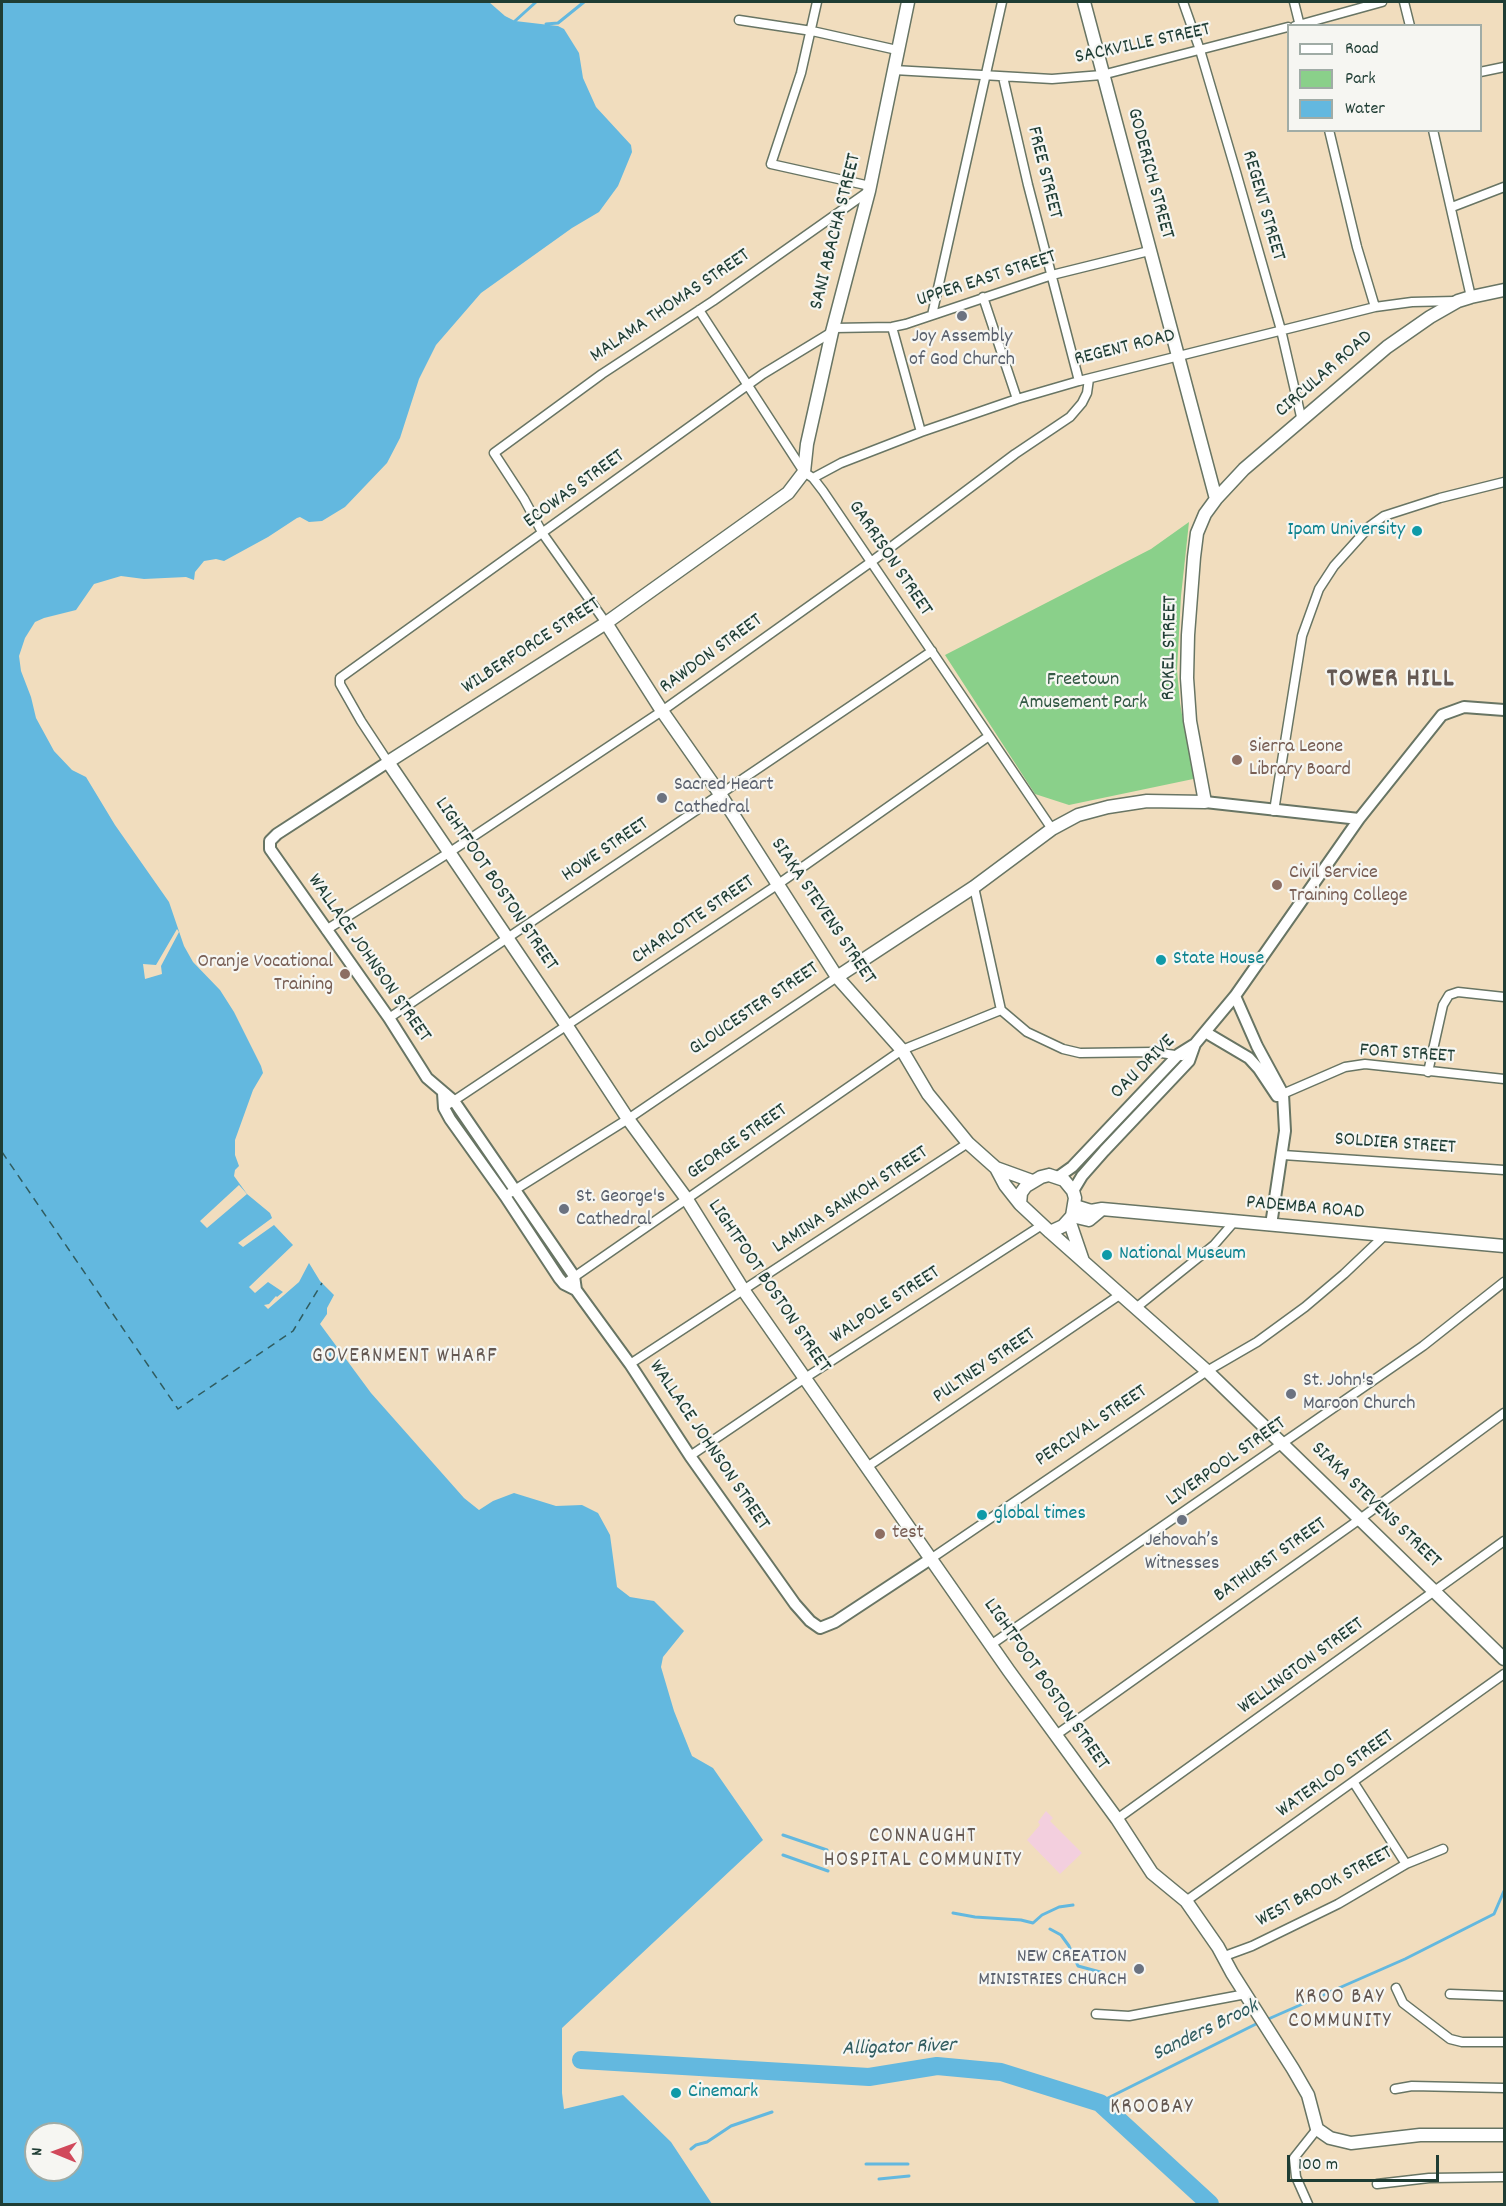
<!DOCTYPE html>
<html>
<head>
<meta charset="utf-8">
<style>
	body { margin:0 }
	#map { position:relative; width:1506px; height:2206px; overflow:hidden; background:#f1ddbe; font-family:Dekko,sans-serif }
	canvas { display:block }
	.frame { position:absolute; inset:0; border:3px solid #1f3d34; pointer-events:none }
	.legend { position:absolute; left:1287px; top:24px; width:195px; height:108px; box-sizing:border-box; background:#f6f6f2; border:2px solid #a0aca6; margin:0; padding:8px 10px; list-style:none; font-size:18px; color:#1f3d34 }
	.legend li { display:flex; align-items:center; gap:12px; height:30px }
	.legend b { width:30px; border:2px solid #a0aca6 }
	.north { position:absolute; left:24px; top:2122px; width:60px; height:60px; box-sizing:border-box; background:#f6f6f2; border:2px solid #a0aca6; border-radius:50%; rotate:271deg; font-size:16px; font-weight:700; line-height:24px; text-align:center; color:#1f3d34 }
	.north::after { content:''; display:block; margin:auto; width:21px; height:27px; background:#d1495b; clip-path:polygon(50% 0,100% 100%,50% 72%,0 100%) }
	.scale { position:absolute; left:1287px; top:2155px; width:152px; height:27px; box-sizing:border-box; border:3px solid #1f3d34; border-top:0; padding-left:8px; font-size:18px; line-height:21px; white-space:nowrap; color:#1f3d34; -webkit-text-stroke:4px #f6f6f2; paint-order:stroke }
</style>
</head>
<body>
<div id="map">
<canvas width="1506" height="2206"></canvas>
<div class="frame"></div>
<ul class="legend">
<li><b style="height:8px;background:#fff"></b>Road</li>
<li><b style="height:16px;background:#8ad08a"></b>Park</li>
<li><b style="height:16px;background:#63b8df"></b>Water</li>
</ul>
<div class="north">N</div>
<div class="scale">100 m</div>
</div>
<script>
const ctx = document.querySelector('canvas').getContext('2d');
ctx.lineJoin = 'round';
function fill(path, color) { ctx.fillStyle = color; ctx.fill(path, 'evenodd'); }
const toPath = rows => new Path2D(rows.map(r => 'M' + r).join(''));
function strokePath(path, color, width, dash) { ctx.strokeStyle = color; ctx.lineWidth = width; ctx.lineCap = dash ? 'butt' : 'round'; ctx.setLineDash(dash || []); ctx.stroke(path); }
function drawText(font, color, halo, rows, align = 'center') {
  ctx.font = font + ' Dekko,sans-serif'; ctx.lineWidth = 4.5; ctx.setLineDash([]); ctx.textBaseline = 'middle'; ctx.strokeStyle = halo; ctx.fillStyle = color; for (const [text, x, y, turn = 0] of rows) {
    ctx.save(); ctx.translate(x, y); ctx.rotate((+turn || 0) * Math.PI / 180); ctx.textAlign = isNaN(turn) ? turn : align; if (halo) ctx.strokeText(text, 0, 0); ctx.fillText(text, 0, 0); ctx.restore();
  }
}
const built = toPath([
	[1046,1811,1053,1818,1050,1821,1082,1853,1060,1874,1027,1840,1040,1825,1038,1822]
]);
const green = toPath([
	[1189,522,1181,596,1177,670,1180,703,1185,732,1198,778,1069,805,1035,794,945,655,1151,549]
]);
const water = toPath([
	[2,2,489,2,505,16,515,21,558,26,564,29,579,53,583,78,596,107,631,145,632,152,618,186,599,212,572,228,481,293,436,345,419,379,400,438,387,463,345,507,322,521,309,522,300,517,297,518,268,537,224,561,216,559,204,561,195,572,194,580,186,577,144,579,121,576,94,584,76,610,44,618,35,622,25,638,19,656,21,671,31,697,36,718,54,751,72,770,86,777,115,825,169,902,184,946,193,962,220,990,234,1012,261,1066,263,1073,253,1090,235,1140,235,1155,239,1166,235,1170,234,1176,247,1194,270,1213,272,1218,238,1243,243,1247,274,1225,293,1245,249,1287,255,1293,268,1282,283,1292,277,1297,276,1296,269,1304,264,1305,268,1309,299,1282,309,1263,320,1281,334,1295,327,1308,327,1314,320,1324,371,1393,464,1498,479,1510,493,1501,514,1493,556,1506,582,1505,598,1513,610,1535,617,1587,630,1597,654,1601,684,1631,663,1657,661,1667,674,1711,692,1756,713,1768,763,1840,562,2028,562,2093,564,2109,623,2095,671,2142,712,2204,2,2204],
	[36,2134,72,2134,72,2170,36,2170]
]);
const pier = toPath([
	[177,929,179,932,161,966,162,974,145,979,143,964,156,965],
	[239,1185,247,1194,207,1228,200,1221]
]);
const stream = toPath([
	[515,21,536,2],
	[546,24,558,23,584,2],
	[783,1835,827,1850],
	[783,1855,828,1871],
	[953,1913,975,1917,1021,1920,1033,1923,1042,1915,1059,1907,1073,1905],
	[1050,1929,1061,1935,1069,1946,1078,1966,1104,1973],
	[1266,2020,1405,1959,1494,1914,1504,1891],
	[1069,2093,1104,2100,1260,2022],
	[691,2149,696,2145,707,2142,731,2126,772,2112],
	[866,2164,908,2164],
	[879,2179,909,2176]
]);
const river = toPath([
	[581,2060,869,2077,937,2066,1001,2072,1100,2103,1210,2204]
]);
const ferry = toPath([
	[2,1152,178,1409,293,1331,322,1283]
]);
const minor = toPath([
	[817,2,801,73,771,164,870,186],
	[1183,2,1200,50,1236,172,1281,330,1302,421],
	[1294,2,1300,26],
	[1404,2,1410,26],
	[739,20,812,31,897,50],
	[1295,26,1382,2],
	[894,70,1052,79,1102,75,1288,27],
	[1480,72,1504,67],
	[1003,77,1028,185,1079,381],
	[1329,130,1357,247,1375,307],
	[1433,130,1471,297],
	[1452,207,1504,187],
	[983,297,1017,399],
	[699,310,804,472,813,478,823,491,1052,829],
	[932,315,1002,2],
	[892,327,921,432],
	[834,328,892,327,906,324,1052,275,1149,251],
	[813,478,841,463,921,432,1017,399,1079,381,1375,307,1412,302,1455,301],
	[606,623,543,534,524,499,494,453,602,374,713,301,869,191],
	[388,762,361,721,340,684,340,678,763,374,832,332],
	[1274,811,1302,636,1319,589,1334,566,1370,526,1384,516,1440,498,1504,482],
	[974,887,1001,1010],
	[326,930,450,852,662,711,871,562,1015,454,1070,417,1082,403,1087,393,1089,379],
	[1001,1010,1027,1032,1063,1049,1080,1053,1154,1052,1182,1056],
	[389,1018,932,651],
	[1428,1072,1443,1005,1449,995,1458,992,1504,997],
	[1278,1096,1345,1067,1365,1064,1504,1079],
	[449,1104,777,885,989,736],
	[1283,1155,1504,1170],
	[505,1196,628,1119,837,977],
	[564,1284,902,1050,1001,1010],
	[1137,1307,1214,1245,1234,1222],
	[630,1364,968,1143],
	[690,1456,805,1378,1042,1225],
	[867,1467,1121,1294],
	[932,1558,1207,1371,1257,1342,1305,1307,1344,1274,1384,1236],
	[992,1644,1423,1346,1504,1282],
	[1056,1735,1360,1519,1504,1413],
	[1354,1783,1406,1864],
	[1117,1819,1504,1541],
	[1186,1901,1504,1674],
	[1222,1957,1252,1946,1338,1904,1406,1864,1443,1849],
	[1396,1988,1403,2003,1450,2039,1462,2042,1504,2042],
	[1450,1994,1504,1996],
	[1096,2014,1129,2016,1246,1994],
	[1395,2089,1412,2086,1504,2088],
	[1377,2184,1429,2178,1504,2177],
	[1308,2204,1296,2177,1294,2158,1317,2129]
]);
const tertiary = toPath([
	[388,762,277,834,270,841,270,849,389,1018,427,1078,454,1101,465,1117,574,1276,576,1290],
	[1205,802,1359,819],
	[1235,996,1257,1046,1283,1094,1285,1131,1271,1225],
	[1205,1032,1249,1058,1259,1069,1277,1096],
	[443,1093,444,1108,450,1119,505,1196,559,1278,564,1284,576,1290,630,1364,690,1456,795,1604,810,1621,820,1628,835,1622,932,1558],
	[1058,1177,1072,1167,1179,1054,1195,1044,1235,996,1359,819,1442,715,1464,707,1504,710],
	[1073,1191,1082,1176,1104,1151,1189,1061,1195,1044]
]);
const secondary = toPath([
	[1084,2,1216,499],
	[606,623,388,762,567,1026,628,1119,686,1198,744,1291,1009,1671,1117,1819,1152,1873,1186,1901,1218,1947,1232,1973,1293,2069,1308,2095,1317,2129,1330,2138,1351,2143,1420,2135,1504,2135],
	[837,977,974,887,1052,829,1078,815,1108,807,1147,801,1205,802,1190,721,1187,678,1188,635,1194,557,1197,533,1205,514,1216,499,1244,469,1387,347,1430,317,1458,301,1471,297,1504,290],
	[1075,1206,1091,1211,1102,1209,1504,1246],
	[1072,1216,1089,1220,1101,1210]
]);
const primary = toPath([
	[908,2,869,191,832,332,807,444,804,472,788,493,606,623,662,711,720,794,837,977,902,1050,928,1094,968,1143,996,1168,1032,1181],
	[996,1168,1005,1185,1020,1204],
	[1049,1175,1064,1180,1073,1191,1075,1198,1072,1216,1063,1226,1050,1232,1020,1204,1021,1193,1026,1186,1041,1177,1049,1175],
	[1069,1220,1083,1261],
	[1050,1232,1207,1371,1504,1659]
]);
const markers = [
	[962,316,6,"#6b7280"],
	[1417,531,6,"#0f9aa8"],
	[1237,760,6,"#8d6e63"],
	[662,798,6,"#6b7280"],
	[1277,885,6,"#8d6e63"],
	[1161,960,6,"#0f9aa8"],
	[345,974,6,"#8d6e63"],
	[564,1209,6,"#6b7280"],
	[1107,1255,6,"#0f9aa8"],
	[1291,1394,6,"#6b7280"],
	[982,1515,6,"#0f9aa8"],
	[1182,1520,6,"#6b7280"],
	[880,1534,6,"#8d6e63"],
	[1139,1969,6,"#6b7280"],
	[676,2093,6,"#0f9aa8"]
];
const streetNames = [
	["SACKVILLE STREET",1143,45,-12],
	["FREE STREET",1043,173,76],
	["GODERICH STREET",1149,174,75],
	["REGENT STREET",1262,206,74],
	["SANI ABACHA STREET",837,232,-76],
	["UPPER EAST STREET",987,280,-18],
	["MALAMA THOMAS STREET",671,307,-34],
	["REGENT ROAD",1125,349,-14],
	["CIRCULAR ROAD",1325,375,-41],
	["ECOWAS STREET",575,490,-36],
	["GARRISON STREET",889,559,56],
	["WILBERFORCE STREET",532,647,-33],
	["ROKEL STREET",1171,648,-89],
	["RAWDON STREET",712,655,-36],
	["HOWE STREET",606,851,-34],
	["LIGHTFOOT BOSTON STREET",495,885,56],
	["SIAKA STEVENS STREET",822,912,56],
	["CHARLOTTE STREET",694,921,-34],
	["WALLACE JOHNSON STREET",368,959,55],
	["GLOUCESTER STREET",755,1010,-34],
	["FORT STREET",1407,1055,4],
	["OAU DRIVE",1144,1068,-45],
	["GEORGE STREET",738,1143,-35],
	["SOLDIER STREET",1395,1145,4],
	["LAMINA SANKOH STREET",851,1201,-33],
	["PADEMBA ROAD",1305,1209,5],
	["LIGHTFOOT BOSTON STREET",768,1287,56],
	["WALPOLE STREET",886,1306,-33],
	["PULTNEY STREET",985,1367,-34],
	["PERCIVAL STREET",1092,1427,-34],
	["WALLACE JOHNSON STREET",708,1446,56],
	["LIVERPOOL STREET",1227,1463,-35],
	["SIAKA STEVENS STREET",1375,1506,44],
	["BATHURST STREET",1271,1561,-35],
	["WELLINGTON STREET",1302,1667,-36],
	["LIGHTFOOT BOSTON STREET",1045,1685,55],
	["WATERLOO STREET",1336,1775,-35],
	["WEST BROOK STREET",1325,1888,-28]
];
const worshipNames = [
	["Joy Assembly",962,338,"center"],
	["of God Church",962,361,"center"],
	["Sacred Heart",674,786],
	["Cathedral",674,809],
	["St. George's",576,1198],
	["Cathedral",576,1221],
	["St. John's",1303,1382],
	["Maroon Church",1303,1405],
	["Jehovah’s",1182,1542,"center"],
	["Witnesses",1182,1565,"center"],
	["NEW CREATION",1127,1958,"right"],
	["MINISTRIES CHURCH",1127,1981,"right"]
];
const cultureNames = [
	["Ipam University",1405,531,"right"],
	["State House",1173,960],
	["National Museum",1119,1255],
	["global times",994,1515],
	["Cinemark",688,2093]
];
const parkNames = [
	["Freetown",1083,681],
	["Amusement Park",1083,704]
];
const educationNames = [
	["Sierra Leone",1249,748],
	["Library Board",1249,771],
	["Civil Service",1289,874],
	["Training College",1289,897],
	["Oranje Vocational",333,963,"right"],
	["Training",333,986,"right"],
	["test",892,1534]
];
const neighbourhoodNames = [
	["GOVERNMENT WHARF",405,1358],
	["CONNAUGHT",923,1838],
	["HOSPITAL COMMUNITY",923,1862],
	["KROO BAY",1340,1999],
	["COMMUNITY",1340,2023],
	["KROOBAY",1152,2109]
];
const waterNames = [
	["Sanders Brook",1206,2032,-26],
	["Alligator River",899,2049,-2]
];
const districtNames = [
	["TOWER HILL",1391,681]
];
fill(built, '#f3cfde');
fill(green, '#8ad08a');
fill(water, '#63b8df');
fill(pier, '#f1ddbe');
strokePath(stream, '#63b8df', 3);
strokePath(river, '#63b8df', 18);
strokePath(ferry, '#305c5f', 1.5, [8, 6]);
strokePath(minor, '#687564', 11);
strokePath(tertiary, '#687564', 14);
strokePath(secondary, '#687564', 15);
strokePath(primary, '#687564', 15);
strokePath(minor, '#fff', 8);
strokePath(tertiary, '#fff', 10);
strokePath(secondary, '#fff', 12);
strokePath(primary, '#fff', 12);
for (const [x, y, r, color] of markers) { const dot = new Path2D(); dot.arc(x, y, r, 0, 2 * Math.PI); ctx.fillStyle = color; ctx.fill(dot); strokePath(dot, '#f6f6f2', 2); }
drawText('20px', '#1f3d34', '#f6f6f2', streetNames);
drawText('20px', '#5b616d', '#f6f6f2', worshipNames, 'left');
drawText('20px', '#0d838f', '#f6f6f2', cultureNames, 'left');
drawText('20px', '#345a45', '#f6f6f2', parkNames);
drawText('20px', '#785e54', '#f6f6f2', educationNames, 'left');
ctx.letterSpacing = '1.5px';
drawText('21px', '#655953', '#f6f6f2', neighbourhoodNames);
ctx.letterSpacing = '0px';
drawText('italic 21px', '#305c5f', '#f6f6f2', waterNames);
ctx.letterSpacing = '1.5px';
drawText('bold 26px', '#655953', '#f6f6f2', districtNames);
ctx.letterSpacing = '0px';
</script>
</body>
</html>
